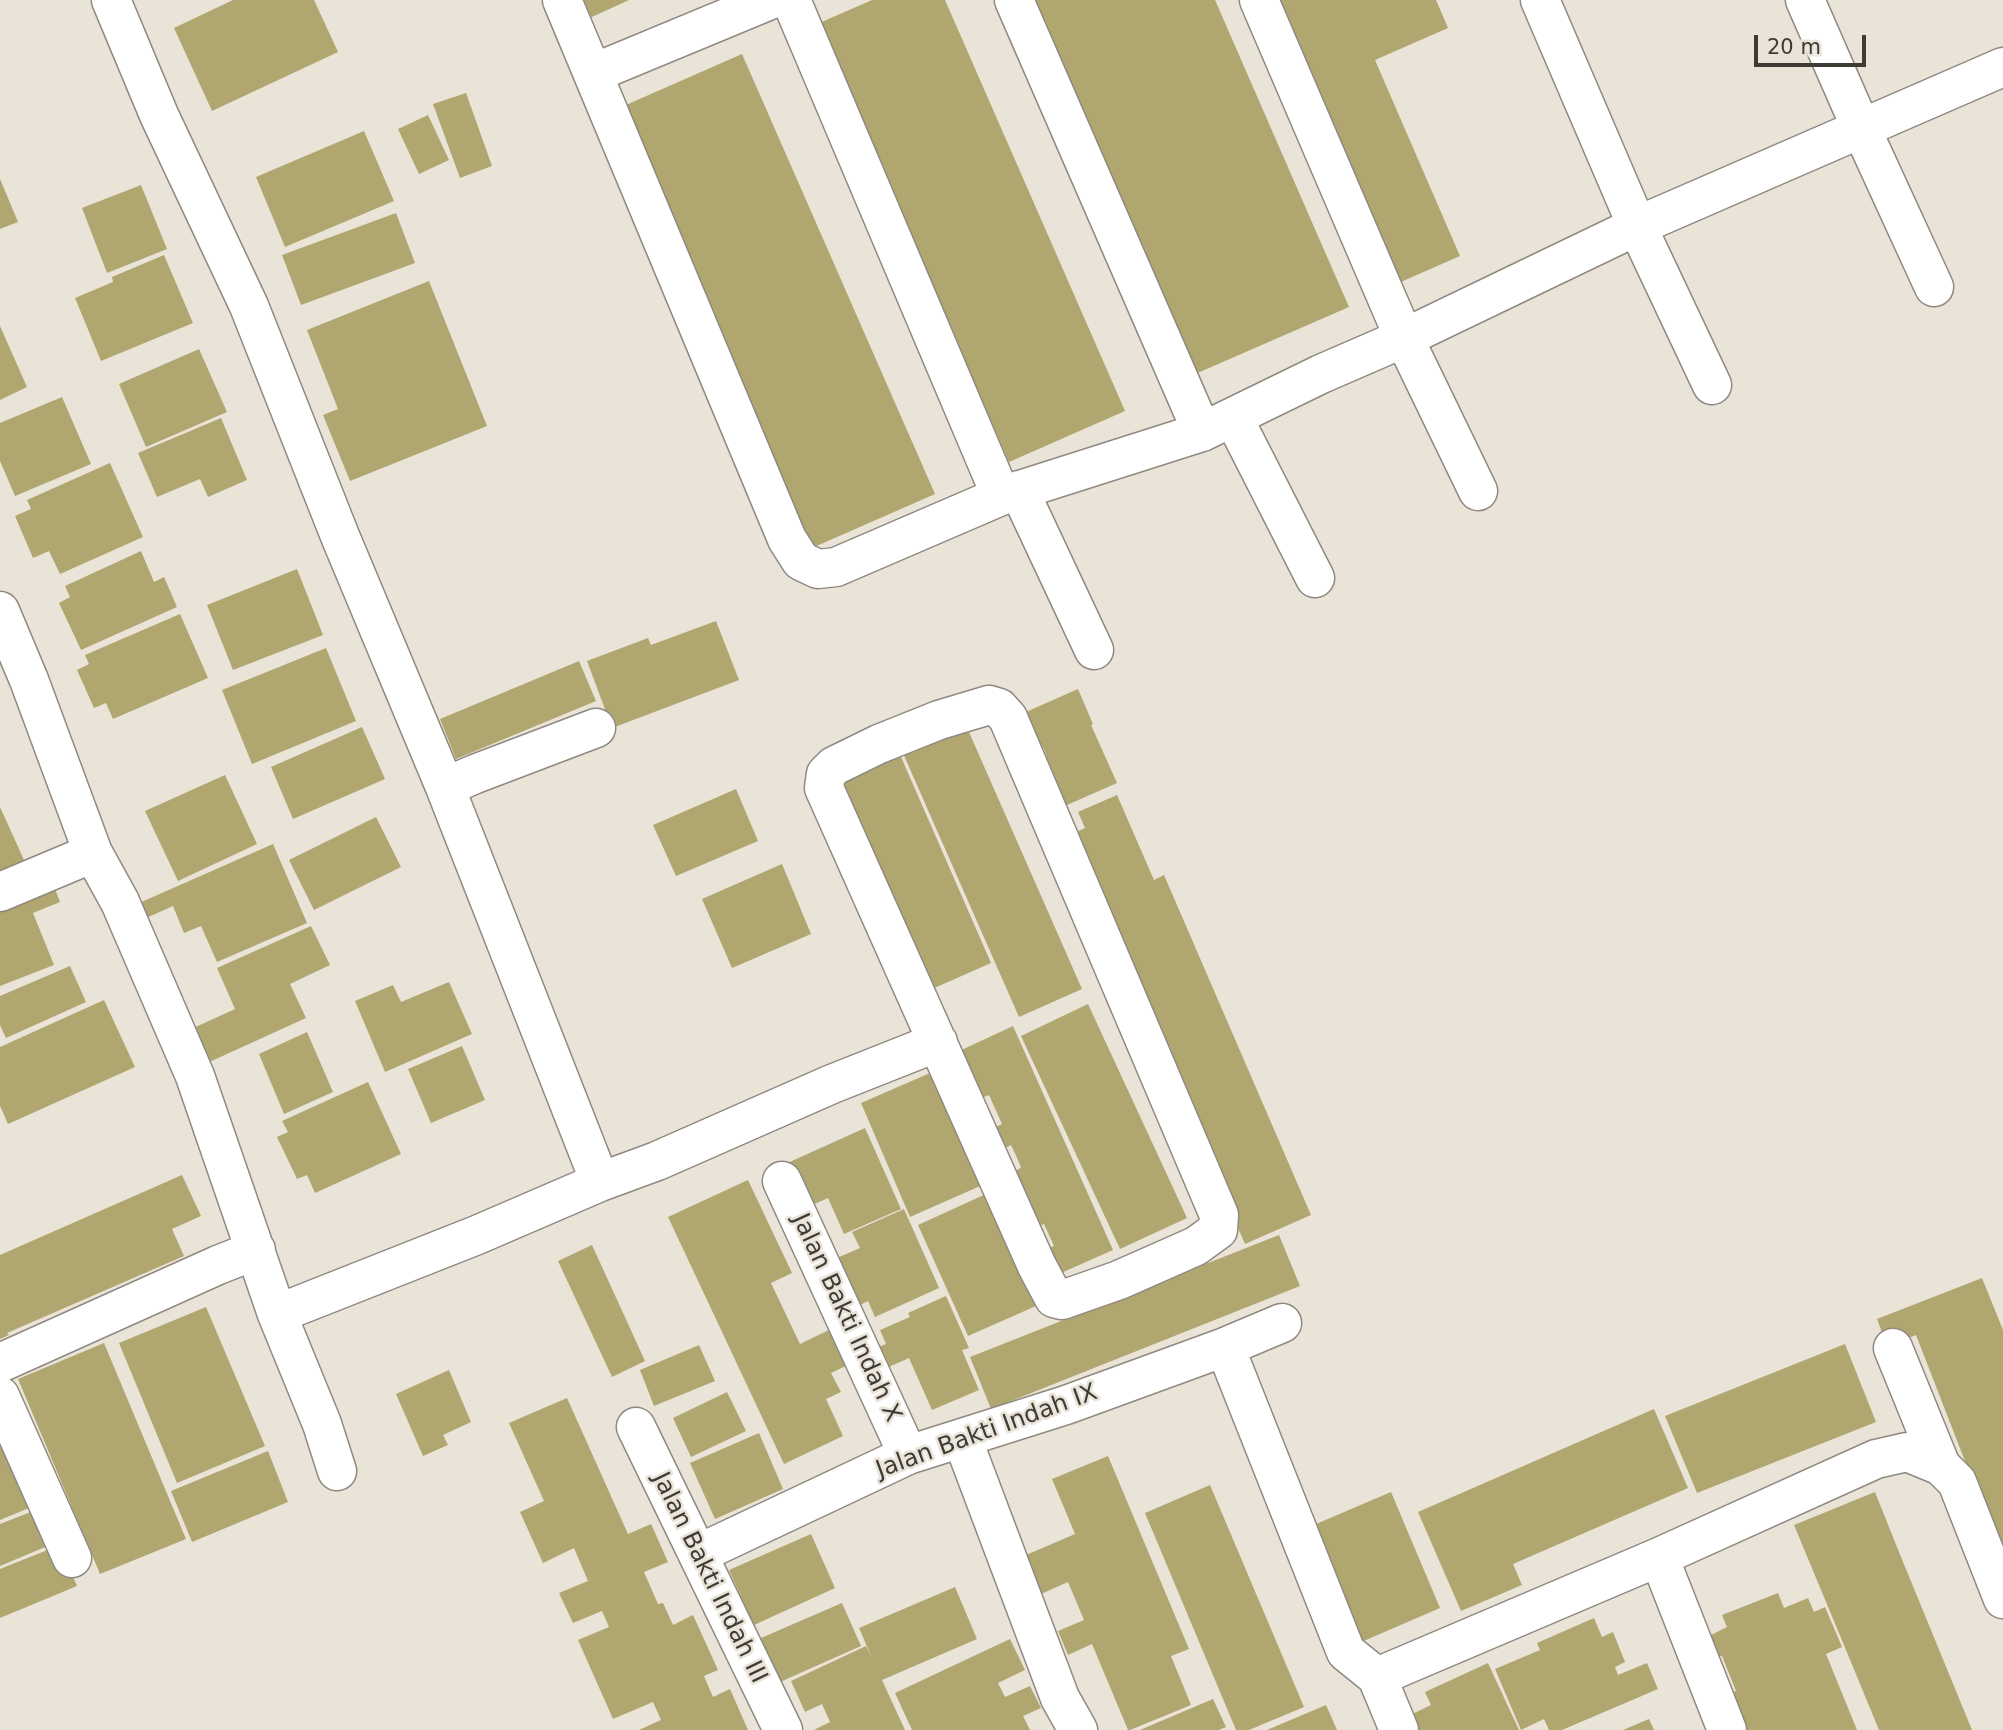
<!DOCTYPE html>
<html>
<head>
<meta charset="utf-8">
<style>
	body { margin:0 }
	#map { position:relative; width:2003px; height:1730px; overflow:hidden; background:#eae3d8; font-family:"DejaVu Sans",sans-serif }
	canvas { display:block }
	.scale { position:absolute; left:1754px; top:35px; width:112px; height:32px; box-sizing:border-box; border:4px solid #3e3b37; border-top:0; padding-left:9px; font-size:21px; line-height:24px; white-space:nowrap; color:#3e3b37; -webkit-text-stroke:5px #eae3d8; paint-order:stroke }
</style>
</head>
<body>
<div id="map">
<canvas width="2003" height="1730"></canvas>
<div class="scale">20 m</div>
</div>
<script>
const ctx = document.querySelector('canvas').getContext('2d');
ctx.lineJoin = 'round';
function fill(path, color) { ctx.fillStyle = color; ctx.fill(path, 'evenodd'); }
const toPath = rows => new Path2D(rows.map(r => 'M' + r).join(''));
function strokePath(path, color, width, dash) { ctx.strokeStyle = color; ctx.lineWidth = width; ctx.lineCap = dash ? 'butt' : 'round'; ctx.setLineDash(dash || []); ctx.stroke(path); }
function drawText(font, color, halo, rows, align = 'center') {
  ctx.font = font + ' "DejaVu Sans",sans-serif'; ctx.lineWidth = 5; ctx.setLineDash([]); ctx.textBaseline = 'middle'; ctx.strokeStyle = halo; ctx.fillStyle = color; for (const [text, x, y, turn = 0] of rows) {
    ctx.save(); ctx.translate(x, y); ctx.rotate((+turn || 0) * Math.PI / 180); ctx.textAlign = isNaN(turn) ? turn : align; if (halo) ctx.strokeText(text, 0, 0); ctx.fillText(text, 0, 0); ctx.restore();
  }
}
const building = toPath([
	[233,0,314,0,338,52,212,111,174,28],
	[571,0,629,0,581,22],
	[872,0,945,0,1125,411,1009,462,817,24],
	[1020,0,1215,0,1349,307,1186,378],
	[1276,0,1436,0,1448,28,1375,60,1460,256,1394,285],
	[742,54,935,494,812,548,619,108],
	[466,93,492,166,460,178,433,104],
	[428,115,449,160,419,174,398,129],
	[364,131,394,201,285,247,256,177],
	[0,179,18,222,0,229],
	[141,185,167,249,107,273,82,208],
	[396,213,415,263,301,305,282,255],
	[164,255,193,323,101,361,75,298,113,282,112,277],
	[429,281,487,426,350,481,323,415,338,409,307,330],
	[0,326,27,387,0,400],
	[199,349,227,412,146,447,119,384],
	[62,397,91,464,15,496,0,461,0,423],
	[221,418,247,480,208,497,200,479,157,497,138,453],
	[110,463,143,537,60,574,49,551,33,558,15,516,31,509,27,500],
	[141,551,154,582,164,577,177,607,81,650,59,603,70,597,65,586],
	[297,569,323,635,233,670,207,605],
	[180,614,208,678,113,719,106,703,94,708,77,670,89,664,85,655],
	[716,621,739,680,612,728,587,661,648,638,651,645],
	[326,648,356,721,252,764,222,690],
	[579,661,596,701,456,759,440,719],
	[1078,689,1093,724,1091,725,1117,783,1058,809,1037,761,1047,757,1043,747,1035,750,1019,715],
	[965,723,1082,989,1019,1017,902,751],
	[362,727,385,779,293,819,271,767],
	[898,750,991,963,932,989,829,780],
	[225,775,257,844,178,881,145,811],
	[736,789,758,841,676,876,653,825],
	[1117,795,1154,880,1164,875,1311,1215,1245,1244,1180,1095,1074,833,1085,828,1078,812],
	[0,807,24,860,0,871],
	[376,817,401,867,314,910,289,860],
	[273,844,307,923,217,962,201,926,184,933,173,906,144,919,137,904],
	[782,864,811,934,732,968,702,899],
	[52,881,60,902,33,913,54,965,0,986,0,902],
	[311,926,330,965,290,984,306,1018,205,1064,189,1030,235,1009,217,968],
	[70,966,86,1002,6,1038,0,1025,0,996],
	[449,982,472,1034,385,1072,355,1001,393,985,401,1002],
	[104,1000,135,1067,8,1124,0,1106,0,1047],
	[1088,1004,1187,1218,1120,1249,1021,1036],
	[1013,1026,1113,1250,1052,1277,1041,1251,1054,1246,1044,1224,1025,1232,1006,1175,1021,1168,1018,1160,1011,1145,1000,1151,990,1130,1002,1124,989,1095,974,1101,953,1054],
	[307,1032,333,1092,284,1114,259,1054],
	[462,1046,485,1100,431,1123,408,1069],
	[937,1070,987,1183,910,1217,861,1103],
	[368,1082,401,1154,315,1193,307,1175,297,1179,277,1137,288,1132,282,1121],
	[865,1128,901,1209,844,1234,828,1198,803,1209,783,1165],
	[182,1175,201,1216,172,1229,184,1256,7,1333,9,1335,0,1339,0,1255],
	[748,1180,792,1273,771,1283,800,1344,833,1328,850,1364,831,1373,841,1392,826,1399,843,1436,784,1464,668,1217],
	[986,1194,1036,1306,968,1336,918,1225],
	[904,1209,939,1288,875,1317,868,1301,852,1309,830,1261,860,1248,852,1232],
	[1279,1235,1300,1286,991,1409,970,1357],
	[592,1245,645,1361,612,1377,558,1261],
	[1982,1278,2003,1330,2003,1559,1916,1335,1887,1346,1877,1319],
	[946,1296,969,1348,962,1350,979,1390,932,1410,909,1358,882,1370,873,1349,886,1344,880,1330,910,1317,908,1313],
	[206,1307,265,1446,177,1483,119,1343],
	[104,1343,186,1539,100,1574,18,1379],
	[1845,1344,1876,1422,1697,1493,1665,1416],
	[699,1345,715,1381,654,1406,640,1370],
	[449,1370,471,1422,443,1435,448,1445,423,1456,396,1394],
	[727,1392,746,1431,691,1457,673,1418],
	[567,1398,628,1534,651,1524,668,1562,644,1572,658,1604,663,1603,673,1625,693,1615,718,1670,704,1676,713,1697,730,1689,748,1730,639,1730,661,1720,653,1702,613,1719,578,1640,609,1627,602,1611,573,1623,559,1593,588,1581,574,1548,543,1563,520,1512,544,1501,509,1423],
	[0,1402,41,1503,0,1520],
	[1654,1409,1688,1488,1513,1564,1522,1585,1461,1611,1418,1512],
	[759,1433,783,1489,715,1519,690,1463],
	[268,1451,288,1502,192,1542,171,1491],
	[1108,1456,1189,1649,1171,1656,1191,1705,1130,1730,1128,1730,1092,1644,1068,1655,1058,1631,1084,1620,1068,1582,1041,1594,1026,1555,1075,1534,1052,1479],
	[1210,1485,1304,1707,1249,1730,1236,1730,1145,1513],
	[1391,1492,1440,1608,1359,1643,1309,1527],
	[1875,1492,1901,1557,1972,1730,1879,1730,1846,1650,1794,1525],
	[41,1508,57,1542,0,1566,0,1524],
	[811,1534,835,1588,754,1625,729,1570],
	[60,1545,77,1586,0,1618,0,1569],
	[955,1587,977,1639,882,1680,905,1730,814,1730,830,1722,822,1704,805,1712,791,1681,866,1646,872,1658,859,1628],
	[1778,1593,1784,1608,1808,1598,1814,1612,1825,1607,1842,1647,1826,1654,1857,1730,1739,1730,1727,1695,1736,1691,1722,1656,1712,1658,1705,1638,1727,1627,1722,1615],
	[842,1603,861,1646,780,1682,761,1638],
	[1594,1618,1602,1637,1613,1632,1625,1662,1615,1667,1618,1675,1647,1663,1658,1689,1562,1730,1549,1730,1544,1719,1521,1730,1495,1669,1540,1650,1537,1643],
	[1010,1639,1025,1670,998,1683,1005,1697,1030,1686,1041,1708,1023,1716,1030,1730,912,1730,895,1693],
	[1488,1663,1519,1730,1404,1730,1400,1720,1431,1705,1425,1692],
	[1213,1699,1226,1727,1219,1730,1140,1730],
	[1326,1705,1337,1730,1267,1730],
	[1649,1719,1654,1730,1623,1730]
]);
const minor = toPath([
	[111,0,159,115,249,306,340,536,445,787,600,1182],
	[562,0,787,539,801,561,818,569,836,567,1001,496,1202,432,1321,374,1404,338,1259,0],
	[791,0,1001,496],
	[1014,0,1202,432],
	[1805,0,1861,128,1934,287],
	[594,73,770,0],
	[1712,385,1637,226,2003,67],
	[1233,417,1315,578],
	[1019,490,1094,650],
	[1478,491,1404,338,1637,226,1540,0],
	[0,611,29,680,93,853,120,902,195,1076,277,1314,322,1424,337,1471],
	[989,705,999,708,1008,718,1219,1215,1218,1230,1196,1246,1119,1280,1062,1300,1054,1298,1037,1266,824,788,826,774,834,766,879,744,939,720,989,705],
	[445,787,475,774,596,728],
	[0,892,93,853],
	[782,1181,908,1455],
	[277,1314,477,1235,600,1182,657,1161,832,1084,938,1042],
	[1225,1347,1346,1652,1377,1677,1399,1730],
	[1893,1348,1941,1466,1957,1482,2003,1599],
	[0,1363,218,1265,256,1250],
	[0,1396,72,1558],
	[636,1427,783,1730],
	[962,1438,1060,1698,1078,1730],
	[698,1554,908,1455,1066,1405,1225,1347,1282,1323],
	[1659,1557,1727,1730],
	[1377,1677,1659,1557,1876,1459,1907,1452,1941,1466]
]);
const streetNames = [
	["Jalan Bakti Indah X",846,1318,65],
	["Jalan Bakti Indah IX",987,1432,-20],
	["Jalan Bakti Indah III",709,1578,64]
];
fill(building, '#afa76f');
strokePath(minor, '#908980', 41);
strokePath(minor, '#fff', 38);
drawText('24px', '#3e3b37', '#eae3d8', streetNames);
</script>
</body>
</html>
